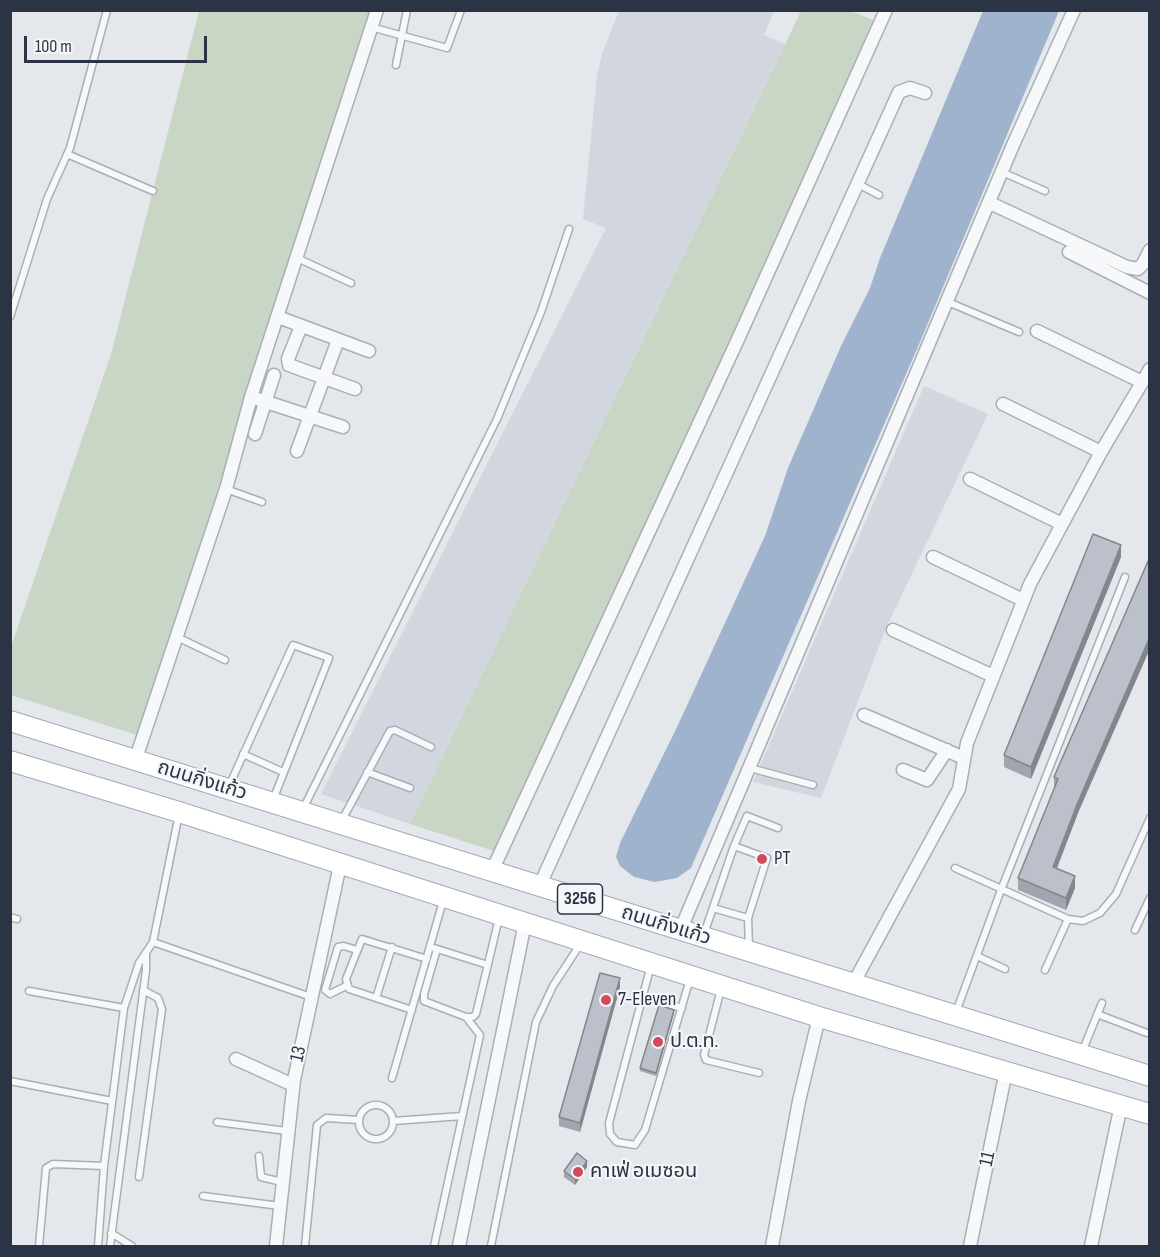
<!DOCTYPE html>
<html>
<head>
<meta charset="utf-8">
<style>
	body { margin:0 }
	#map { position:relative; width:1160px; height:1257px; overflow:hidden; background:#e4e7ec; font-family:"Sofia Sans Condensed",sans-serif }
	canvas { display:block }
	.frame { position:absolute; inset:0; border:12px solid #2b3445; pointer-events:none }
	.scale { position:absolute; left:24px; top:36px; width:183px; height:27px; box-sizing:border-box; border:3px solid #2b3445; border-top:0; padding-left:8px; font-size:18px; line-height:21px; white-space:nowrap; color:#2b3445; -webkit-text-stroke:4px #f4f6f9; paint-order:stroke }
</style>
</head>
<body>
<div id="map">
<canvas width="1160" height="1257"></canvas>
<div class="frame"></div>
<div class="scale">100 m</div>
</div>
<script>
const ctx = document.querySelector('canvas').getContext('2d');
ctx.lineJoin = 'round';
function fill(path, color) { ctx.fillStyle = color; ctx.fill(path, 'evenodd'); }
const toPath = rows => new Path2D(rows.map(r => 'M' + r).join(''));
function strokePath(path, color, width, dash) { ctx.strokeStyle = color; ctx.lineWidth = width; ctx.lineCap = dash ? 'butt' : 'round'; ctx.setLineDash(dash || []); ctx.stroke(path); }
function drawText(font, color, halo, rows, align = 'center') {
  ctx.font = font + ' "Sofia Sans Condensed","Noto Sans Thai",sans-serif'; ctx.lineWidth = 4.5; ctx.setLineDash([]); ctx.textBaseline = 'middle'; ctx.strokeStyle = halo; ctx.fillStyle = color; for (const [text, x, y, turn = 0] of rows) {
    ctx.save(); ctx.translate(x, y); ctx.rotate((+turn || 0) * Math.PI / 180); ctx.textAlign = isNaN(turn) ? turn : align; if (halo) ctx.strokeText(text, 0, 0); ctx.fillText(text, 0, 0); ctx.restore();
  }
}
const built = toPath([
	[619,11,774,11,764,35,785,44,410,824,321,794,606,228,583,219,597,76,602,54],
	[924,386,988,414,886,628,821,798,753,782]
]);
const green = toPath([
	[199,11,372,11,259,350,215,499,137,735,11,695,11,647,111,354],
	[801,11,850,11,876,21,497,852,410,824]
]);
const water = toPath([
	[983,11,1059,11,920,342,691,868,677,878,655,882,634,877,620,866,616,857,620,843,678,725,765,536,788,468,841,346,870,288,880,258]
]);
const lane = toPath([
	[371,27,447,48,461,10],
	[396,65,407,10],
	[67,154,153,191],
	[1002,172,1045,191],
	[858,184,879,195],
	[297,258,351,283],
	[948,302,1019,332],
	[10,317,47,199,70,148,107,10],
	[226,489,262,502],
	[177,637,225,660],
	[243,754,283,772],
	[750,768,813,785],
	[367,772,410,788],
	[229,786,293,645,329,658,273,800],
	[303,809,497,419,541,312,569,229],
	[341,822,390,731,395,730,431,747],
	[734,846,747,816,778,828],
	[955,868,1068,919,1083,921,1100,913,1116,894,1150,818],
	[713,908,748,918],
	[10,917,17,919],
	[1135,930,1150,898],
	[704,934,734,846,767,858,748,918,749,947],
	[153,942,311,997],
	[434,948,488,965],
	[437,949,424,994,424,1001,466,1017,473,1017,476,1014,499,918],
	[977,956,1005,969],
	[651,965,609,1123,610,1134,617,1142,635,1145,645,1130,690,979],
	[1045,970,1068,919],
	[346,986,330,994,325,990,338,947,344,946,357,950],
	[721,989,704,1055,706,1060,759,1073],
	[29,991,124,1008],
	[643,997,682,1008],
	[376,998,392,947],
	[412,1010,349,989,346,979,362,939,427,959],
	[956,1012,1001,890,1125,577],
	[1097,1014,1147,1033],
	[1082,1052,1102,1003],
	[392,1078,443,901],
	[10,1081,112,1101],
	'359 1122a17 17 0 1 1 34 0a17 17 0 1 1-34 0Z',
	[393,1121,462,1116],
	[217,1122,287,1131],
	[259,1156,261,1177,282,1182],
	[139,1177,162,1009,158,998,143,990],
	[203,1196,280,1206],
	[111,1233,132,1246],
	[39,1246,46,1168,53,1164,104,1166],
	[98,1246,104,1166,124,1008,139,963,153,942,179,814],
	[110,1246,146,970,146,953],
	[305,1246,317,1125,326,1118,359,1120],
	[434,1246,480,1035,466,1017],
	[491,1246,536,1022,553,986,581,943]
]);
const street = toPath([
	[990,203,1127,267,1138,269,1143,264,1150,250],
	[1069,252,1150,293],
	[278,317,369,351],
	[301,326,288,359,289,365,355,389],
	[1037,331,1142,382],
	[251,397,343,427],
	[1003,404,1101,452],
	[255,434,274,375],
	[297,451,338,340],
	[970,479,1062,524],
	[933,557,1023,600],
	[893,630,993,676],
	[864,715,964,758],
	[135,761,226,489,251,397,377,10],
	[903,770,927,780,947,750],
	[491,873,739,337,886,10],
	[539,887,899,92,910,88,925,93],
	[680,931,1013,145,1074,10],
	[853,984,959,789,967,743,1030,584,1101,452,1150,369],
	[236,1059,293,1085],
	[276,1246,294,1080,340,865],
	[459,1246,525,923],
	[772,1246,799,1101,819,1017],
	[970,1246,1006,1071],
	[1091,1246,1121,1105]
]);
const primary = toPath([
	[10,721,1150,1076],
	[10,761,179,812,819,1017,1150,1114]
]);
const wall = toPath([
	[1121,557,1031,779,1004,767,1004,755],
	[1149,559,1078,813,1057,868,1075,888,1066,910,1018,890,1018,878,1054,789,1054,777],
	[620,987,580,1132,559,1126,559,1117],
	[674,1013,656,1076,640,1071,640,1068],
	[587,1167,575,1185,564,1177,564,1171]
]);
const shadedWall = toPath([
	[1121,545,1121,557,1031,779,1031,767],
	[1149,639,1149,651,1078,813,1053,878,1053,867,1078,802],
	[1075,876,1075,888,1066,910,1066,898],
	[620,978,620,987,580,1132,580,1123],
	[674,1010,674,1013,656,1076,656,1073],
	[587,1161,587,1167,575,1185,575,1179]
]);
const building = toPath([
	[1093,534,1121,545,1031,767,1004,755,1093,534],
	[1149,559,1149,639,1078,802,1053,867,1075,876,1066,898,1018,878,1058,779,1054,777,1149,559],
	[600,973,620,978,580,1123,559,1117,600,973],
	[659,1005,674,1010,656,1073,640,1068,659,1005],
	[577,1153,587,1161,575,1179,564,1171,577,1153]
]);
const markers = [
	[762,859,6,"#d1495b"],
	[606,1000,6,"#d1495b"],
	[658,1042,6,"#d1495b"],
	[578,1172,6,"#d1495b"]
];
const shields = [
	[580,899,45]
];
const shieldNames = [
	["3256",580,899]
];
const streetNames = [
	["ถนนกิ่งแก้ว",202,781,17],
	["ถนนกิ่งแก้ว",666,926,17],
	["13",299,1054,-78],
	["11",988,1159,-78]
];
const poiNames = [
	["PT",774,859],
	["7-Eleven",618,1000],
	["ป.ต.ท.",670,1042],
	["คาเฟ่ อเมซอน",590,1172]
];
fill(built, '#d2d6de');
fill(green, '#c9d6c5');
fill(water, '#9fb4cc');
strokePath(lane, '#a9aeb7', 9);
strokePath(street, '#a9aeb7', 15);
strokePath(primary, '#a3abb8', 22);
strokePath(lane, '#f7f8fa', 6);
strokePath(street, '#f7f8fa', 12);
strokePath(primary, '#fff', 20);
fill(wall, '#a1a5ae');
fill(shadedWall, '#83868d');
fill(building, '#bbc0ca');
strokePath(building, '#83868d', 1.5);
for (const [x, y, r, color] of markers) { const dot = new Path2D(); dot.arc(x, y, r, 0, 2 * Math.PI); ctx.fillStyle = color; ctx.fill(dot); strokePath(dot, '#f4f6f9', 2); }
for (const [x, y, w] of shields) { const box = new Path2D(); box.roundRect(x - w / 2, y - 15, w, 30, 4.5); ctx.fillStyle = '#f4f6f9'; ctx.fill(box); strokePath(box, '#2b3445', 1.5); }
drawText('bold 18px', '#2b3445', null, shieldNames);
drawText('20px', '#2b3445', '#f4f6f9', streetNames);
drawText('20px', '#2b3445', '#f4f6f9', poiNames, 'left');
</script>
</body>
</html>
